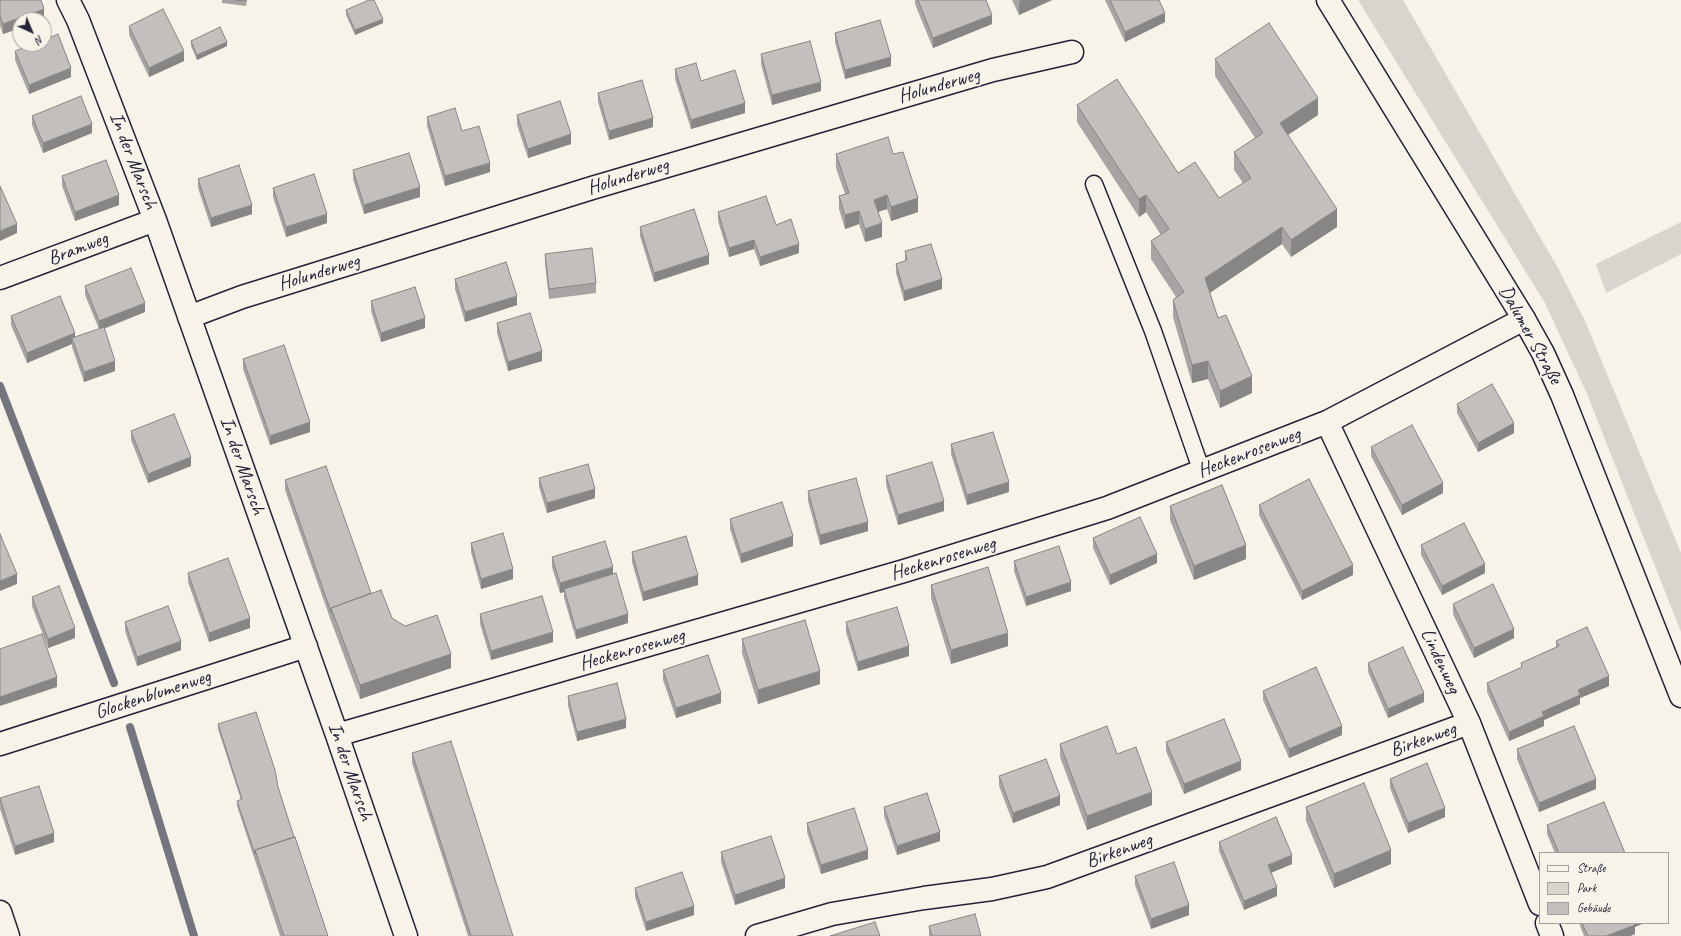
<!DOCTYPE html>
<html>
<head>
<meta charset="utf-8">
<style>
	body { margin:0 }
	#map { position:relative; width:1681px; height:936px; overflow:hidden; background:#f7f3e8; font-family:Caveat,sans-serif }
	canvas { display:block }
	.legend { position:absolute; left:1539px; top:852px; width:130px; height:72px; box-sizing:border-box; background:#f7f3e8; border:1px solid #a29fa3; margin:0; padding:5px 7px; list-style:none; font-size:12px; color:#22223b }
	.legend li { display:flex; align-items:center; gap:8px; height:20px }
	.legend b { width:20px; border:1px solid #a29fa3 }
	.north { position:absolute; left:12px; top:12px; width:40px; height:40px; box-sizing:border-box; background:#f7f3e8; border:1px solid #a29fa3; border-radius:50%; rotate:136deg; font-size:11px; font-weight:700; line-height:16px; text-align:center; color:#22223b }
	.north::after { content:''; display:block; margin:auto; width:14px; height:18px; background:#22223b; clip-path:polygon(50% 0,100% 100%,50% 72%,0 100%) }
</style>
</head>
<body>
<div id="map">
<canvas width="1681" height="936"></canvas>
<ul class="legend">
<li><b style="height:5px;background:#f7f3e8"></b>Straße</li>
<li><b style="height:11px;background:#d8d5cf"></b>Park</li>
<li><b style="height:11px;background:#c2bfbd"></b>Gebäude</li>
</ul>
<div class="north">N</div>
</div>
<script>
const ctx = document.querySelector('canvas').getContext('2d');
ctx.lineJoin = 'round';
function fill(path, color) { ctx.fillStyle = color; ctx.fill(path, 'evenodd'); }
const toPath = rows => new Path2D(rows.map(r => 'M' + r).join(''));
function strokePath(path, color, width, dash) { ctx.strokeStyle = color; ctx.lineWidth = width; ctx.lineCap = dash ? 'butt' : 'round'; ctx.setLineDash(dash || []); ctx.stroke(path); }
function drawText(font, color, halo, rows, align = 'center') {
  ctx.font = font + ' Caveat,sans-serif'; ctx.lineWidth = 4; ctx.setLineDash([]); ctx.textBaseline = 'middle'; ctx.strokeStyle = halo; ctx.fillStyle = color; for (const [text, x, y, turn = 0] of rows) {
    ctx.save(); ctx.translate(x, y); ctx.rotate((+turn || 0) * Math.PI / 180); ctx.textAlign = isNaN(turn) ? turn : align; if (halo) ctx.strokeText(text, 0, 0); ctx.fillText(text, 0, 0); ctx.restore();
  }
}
const green = toPath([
	[1358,0,1403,0,1559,270,1586,323,1681,553,1681,632,1587,394,1545,303],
	[1681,222,1681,254,1606,293,1596,264]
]);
const stream = toPath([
	[0,386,114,683],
	[130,727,194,936]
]);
const lane = toPath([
	[1094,184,1153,331,1202,472]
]);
const street = toPath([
	[68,0,78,20,155,220,337,735,406,936],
	[0,278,155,220],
	[189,317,242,297,592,188,993,70,1072,52],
	[1327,422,1469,723,1540,904],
	[337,735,904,571,1107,508,1327,422,1524,319],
	[0,744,306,646],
	[0,912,8,936],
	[1547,923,1552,936],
	[757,936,832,914,924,898,992,889,1047,877,1469,723]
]);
const secondary = toPath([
	[1328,0,1524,319,1543,353,1562,395,1681,696]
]);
const wall = toPath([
	[0,0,44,19,41,20,20,20,20,28,3,34,0,26],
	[222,0,247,0,246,6,222,3],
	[915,0,986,0,992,24,933,48,915,4],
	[1012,0,1052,0,1019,15],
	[1105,0,1159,0,1165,22,1125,42],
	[346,10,383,23,355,35,346,15],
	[129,26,184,61,149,77,129,35],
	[835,33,891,66,845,79,835,42],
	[191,41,227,46,197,60,191,46],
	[15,51,71,77,29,94,15,60],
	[761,54,821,91,772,105,761,64],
	[1215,59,1318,115,1288,135,1337,227,1291,257,1282,244,1210,293,1218,318,1252,393,1220,408,1208,379,1192,383,1173,317,1173,300,1176,297,1151,259,1151,241,1161,235,1146,212,1139,217,1077,122,1077,105,1178,173,1219,198,1243,183,1234,170,1234,152,1255,138,1215,76],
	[675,69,701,81,745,113,691,129,675,79],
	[598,93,653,127,609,140,598,102],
	[517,115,571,144,528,158,517,125],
	[32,116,92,133,43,153,32,125],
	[427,117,462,131,490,172,445,186,427,126],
	[836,154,893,154,918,212,891,221,887,209,878,212,882,237,865,242,859,224,845,229,839,209,839,196,845,194,836,168],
	[353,170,420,197,364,214,353,179],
	[62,176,119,205,75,221,62,186],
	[198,179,252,214,211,227,198,188],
	[273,188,327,223,286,237,273,197],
	[718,212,776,225,799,253,760,266,754,249,729,257,718,221],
	[640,227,709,264,654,282,640,236],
	[905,251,942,289,904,301,896,273,896,264,905,261],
	[545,254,596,283,596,293,549,299,545,263],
	[455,279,517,305,465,322,455,289],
	[85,286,145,312,104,329,115,371,84,382,72,347,72,344,27,363,11,325,11,316,75,337,99,329,85,295],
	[371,301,425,328,381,342,371,311],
	[497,323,542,361,508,371,497,333],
	[243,359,310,432,270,445,243,369],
	[1457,404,1514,433,1478,452,1457,413],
	[131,431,191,466,148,483,131,440],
	[951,444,1009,492,967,505,951,454],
	[1371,447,1443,493,1402,515,1371,456],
	[886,476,944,511,898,525,886,485],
	[539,478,595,498,547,513,539,487],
	[285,480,371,593,392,618,451,668,360,699,331,621,285,490],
	[808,491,868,531,820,545,808,501],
	[1259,505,1353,575,1302,600,1259,515],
	[1170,506,1246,559,1194,580,1170,520],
	[730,519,793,546,741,563,730,529],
	[1093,538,1157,563,1110,585,1093,548],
	[471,543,513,579,481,589,471,552],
	[1421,545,1485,573,1442,595,1421,555],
	[632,552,698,585,643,601,632,562],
	[552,557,613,574,628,623,576,639,564,598,564,592,560,593,552,567],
	[1014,561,1071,591,1026,606,1014,571],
	[188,573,250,628,209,642,188,582],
	[931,585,1008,646,951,664,931,598],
	[32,597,75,638,48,648,32,606],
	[1453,604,1514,638,1474,658,1453,614],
	[480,614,553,642,491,660,480,624],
	[125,622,181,650,137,666,125,631],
	[846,622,909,656,858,671,846,632],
	[742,639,820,684,758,704,742,653],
	[1556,641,1609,686,1580,698,1580,704,1544,720,1544,726,1509,741,1487,692,1487,683,1521,668,1521,663,1556,647],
	[1368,663,1424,702,1388,718,1368,672],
	[663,670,721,703,676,718,663,680],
	[1263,691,1342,735,1289,758,1263,700],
	[568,696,626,728,577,741,568,706],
	[218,724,278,787,294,837,328,936,280,936,237,806,237,801,241,800,218,729],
	[1166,742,1241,770,1184,794,1166,751],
	[1060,744,1117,754,1152,805,1087,830,1060,757],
	[1517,749,1596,789,1539,812,1517,759],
	[412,753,513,936,468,936,412,763],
	[999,776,1060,805,1013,823,999,786],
	[1390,779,1445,817,1408,833,1390,788],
	[0,798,54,842,15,855,0,809],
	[884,807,940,841,897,855,884,816],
	[1306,807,1391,864,1334,888,1306,821],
	[807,823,868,859,821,874,807,832],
	[1547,825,1625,853,1555,853,1547,834],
	[1219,842,1292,864,1271,873,1277,896,1244,910,1219,851],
	[721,852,785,888,735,905,721,862],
	[1135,876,1189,915,1151,929,1135,885],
	[635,888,694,915,646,931,635,897],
	[1579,923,1644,923,1635,927,1635,934,1630,936,1584,936],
	[929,926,981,936,929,936]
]);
const shadedWall = toPath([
	[1023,0,1052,0,1019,15,1019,1],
	[44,9,44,19,41,20,20,20,20,28,3,34,3,24],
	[1165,13,1165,22,1125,42,1125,32],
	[992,15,992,24,933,48,933,38],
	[383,19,383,23,355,35,355,30],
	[227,42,227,46,197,60,197,55],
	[184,51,184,61,149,77,149,68],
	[891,57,891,66,845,79,845,70],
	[71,68,71,77,29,94,29,85],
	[821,82,821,91,772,105,772,95],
	[1318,98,1318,115,1280,140,1280,123],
	[745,103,745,113,691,129,691,120],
	[653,118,653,127,609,140,609,131],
	[92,124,92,133,43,153,43,143],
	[571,134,571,144,528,158,528,149],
	[490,163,490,172,445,186,445,176],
	[420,187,420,197,364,214,364,205],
	[119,195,119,205,75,221,75,212],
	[887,195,887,209,874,213,874,200],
	[1146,195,1146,212,1139,217,1139,199],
	[918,198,918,212,891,221,891,207],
	[252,205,252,214,211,227,211,218],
	[1337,209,1337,227,1291,257,1291,240],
	[859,211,859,224,845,229,845,215],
	[327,214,327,223,286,237,286,227],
	[882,223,882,237,865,242,865,229],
	[17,224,17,233,0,241,0,231],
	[1282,227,1282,244,1205,296,1205,278],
	[754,240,754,249,729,257,729,248],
	[799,244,799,253,760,266,760,257],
	[709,255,709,264,654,282,654,273],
	[942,279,942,289,904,301,904,291],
	[517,296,517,305,465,322,465,312],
	[145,303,145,312,99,330,99,321],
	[425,318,425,328,381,342,381,333],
	[75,333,75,343,72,338,72,344,27,363,27,353],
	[542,351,542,361,508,371,508,362],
	[115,361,115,371,84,382,84,372],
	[1208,361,1208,379,1192,383,1192,365],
	[1252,376,1252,393,1220,408,1220,391],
	[310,422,310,432,270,445,270,436],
	[1514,423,1514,433,1478,452,1478,443],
	[191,457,191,466,148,483,148,474],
	[1009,482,1009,492,967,505,967,495],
	[1443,483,1443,493,1402,515,1402,505],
	[595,489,595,498,547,513,547,503],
	[944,501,944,511,898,525,898,515],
	[868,522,868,531,820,545,820,535],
	[793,536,793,546,741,563,741,554],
	[1246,545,1246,559,1194,580,1194,566],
	[1157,554,1157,563,1110,585,1110,575],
	[1485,564,1485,573,1442,595,1442,586],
	[1353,565,1353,575,1302,600,1302,591],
	[613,567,613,577,564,589,564,592,560,593,560,583],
	[513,569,513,579,481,589,481,579],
	[17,574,17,584,0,591,0,581],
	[698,575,698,585,643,601,643,592],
	[1071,582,1071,591,1026,606,1026,597],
	[628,614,628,623,576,639,576,630],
	[250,618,250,628,209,642,209,633],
	[75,628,75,638,48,648,48,639],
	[1514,629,1514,638,1474,658,1474,648],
	[553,632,553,642,491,660,491,651],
	[1008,633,1008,646,951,664,951,650],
	[181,641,181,650,137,666,137,657],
	[909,646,909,656,858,671,858,662],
	[451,654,451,668,360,699,360,685],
	[820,671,820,684,758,704,758,690],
	[1609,676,1609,686,1580,698,1580,704,1544,720,1544,726,1509,741,1509,732,1578,690],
	[57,677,57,687,0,706,0,697],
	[721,693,721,703,676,718,676,708],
	[1424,693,1424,702,1388,718,1388,709],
	[626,719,626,728,577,741,577,732],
	[1342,726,1342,735,1289,758,1289,749],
	[1241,761,1241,770,1184,794,1184,784],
	[1596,779,1596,789,1539,812,1539,803],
	[1152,792,1152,805,1087,830,1087,816],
	[1060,796,1060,805,1013,823,1013,813],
	[1445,808,1445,817,1408,833,1408,823],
	[940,832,940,841,897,855,897,846],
	[54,833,54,842,15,855,15,846],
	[868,850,868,859,821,874,821,865],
	[1391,850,1391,864,1334,888,1334,874],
	[1292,855,1292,864,1268,874,1268,865],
	[785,878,785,888,735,905,735,895],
	[1277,887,1277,896,1244,910,1244,901],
	[1189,905,1189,915,1151,929,1151,919],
	[694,906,694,915,646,931,646,922],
	[1632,923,1644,923,1635,927,1635,934,1630,936,1606,936]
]);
const building = toPath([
	[0,0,41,0,44,9,3,24,0,16,0,0],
	[235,0,246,0,246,1,235,0],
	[369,0,374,0,383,19,355,30,346,10,369,0],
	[918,0,986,0,992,15,933,38,918,0],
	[1110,0,1159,0,1165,13,1125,32,1110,0],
	[163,9,184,51,149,68,129,26,163,9],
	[880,20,891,57,845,70,835,33,880,20],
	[1269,23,1318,98,1280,123,1337,209,1291,240,1282,227,1205,278,1218,318,1226,315,1252,376,1220,391,1208,361,1192,365,1173,300,1184,292,1151,241,1169,229,1146,195,1139,199,1077,105,1117,79,1178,173,1195,162,1219,198,1251,178,1234,152,1263,133,1215,59,1269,23],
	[220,27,227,42,197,55,191,41,220,27],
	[58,34,71,68,29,85,15,51,33,44,44,44,44,40,58,34],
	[810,41,821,82,772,95,761,54,810,41],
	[696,63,701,81,735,70,745,103,691,120,675,69,696,63],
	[642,80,653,118,609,131,598,93,642,80],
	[81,96,92,124,43,143,32,116,81,96],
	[560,101,571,134,528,149,517,115,560,101],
	[455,108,462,131,479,126,490,163,445,176,427,117,455,108],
	[888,137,893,154,903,152,918,198,891,207,887,195,874,200,882,223,865,229,859,211,845,215,839,196,849,193,836,154,888,137],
	[409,153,420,187,364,205,353,170,409,153],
	[106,160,119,195,75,212,62,176,106,160],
	[239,165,252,205,211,218,198,179,239,165],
	[314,174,327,214,286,227,273,188,314,174],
	[0,186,17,224,0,231,0,186],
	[766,196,776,225,791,219,799,244,760,257,754,240,729,248,718,212,766,196],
	[694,209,709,255,654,273,640,227,694,209],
	[931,244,942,279,904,291,896,264,907,260,905,251,931,244],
	[592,248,596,283,549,289,545,254,592,248],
	[506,262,517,296,465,312,455,279,506,262],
	[131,268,145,303,99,321,85,286,131,268],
	[415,287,425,318,381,333,371,301,415,287],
	[60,296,75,333,27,353,11,316,60,296],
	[530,313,542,351,508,362,497,323,530,313],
	[104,327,115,361,84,372,72,338,104,327],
	[284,345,310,422,270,436,243,359,284,345],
	[1492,384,1514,423,1478,443,1457,404,1492,384],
	[174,414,191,457,148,474,131,431,174,414],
	[1412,425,1443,483,1402,505,1371,447,1412,425],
	[993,432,1009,482,967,495,951,444,993,432],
	[932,462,944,501,898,515,886,476,932,462],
	[588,464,595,489,547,503,539,478,588,464],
	[326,466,371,593,331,608,331,612,285,480,326,466],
	[856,478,868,522,820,535,808,491,856,478],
	[1309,479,1353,565,1302,591,1259,505,1309,479],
	[1222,485,1246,545,1194,566,1170,506,1222,485],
	[782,502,793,536,741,554,730,519,782,502],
	[1140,517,1157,554,1110,575,1093,538,1140,517],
	[1464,523,1485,564,1442,586,1421,545,1464,523],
	[503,533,513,569,481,579,471,543,503,533],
	[0,534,17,574,0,581,0,534],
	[686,536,698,575,643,592,632,552,686,536],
	[605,541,613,567,560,583,552,557,605,541],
	[1059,546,1071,582,1026,597,1014,561,1059,546],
	[228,558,250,618,209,633,188,573,228,558],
	[988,567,1008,633,951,650,931,585,988,567],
	[616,573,628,614,576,630,564,589,616,573],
	[1493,584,1514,629,1474,648,1453,604,1493,584],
	[59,586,75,628,48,639,32,597,59,586],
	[381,590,392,618,405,626,437,615,451,654,360,685,331,608,381,590],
	[542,596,553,632,491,651,480,614,542,596],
	[168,606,181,641,137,657,125,622,168,606],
	[897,607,909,646,858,662,846,622,897,607],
	[805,620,820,671,758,690,742,639,805,620],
	[1587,627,1609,676,1578,690,1580,695,1542,712,1544,716,1509,732,1487,683,1522,667,1521,663,1559,646,1556,641,1587,627],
	[42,634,57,677,0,697,0,649,42,634],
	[1403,647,1424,693,1388,709,1368,663,1403,647],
	[708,655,721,693,676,708,663,670,708,655],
	[1316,667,1342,726,1289,749,1263,691,1316,667],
	[617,683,626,719,577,732,568,696,617,683],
	[256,712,275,770,278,787,294,837,255,850,255,854,237,801,242,799,218,724,256,712],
	[1224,719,1241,761,1184,784,1166,742,1224,719],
	[1107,726,1117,754,1136,747,1152,792,1087,816,1060,744,1107,726],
	[1574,726,1596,779,1539,803,1517,749,1574,726],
	[451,741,513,936,471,936,412,753,451,741],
	[1046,759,1060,796,1013,813,999,776,1046,759],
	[1427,763,1445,808,1408,823,1390,779,1427,763],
	[1364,783,1391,850,1334,874,1306,807,1364,783],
	[39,786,54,833,15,846,0,798,39,786],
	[927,793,940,832,897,846,884,807,927,793],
	[1604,802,1625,853,1559,853,1547,825,1604,802],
	[854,808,868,850,821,865,807,823,854,808],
	[1276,817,1292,855,1268,865,1277,887,1244,901,1219,842,1276,817],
	[771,836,785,878,735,895,721,852,771,836],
	[295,837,328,936,284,936,255,850,295,837],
	[1174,862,1189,905,1151,919,1135,876,1174,862],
	[682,872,694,906,646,922,635,888,682,872],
	[975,914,981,936,932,936,929,926,975,914],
	[875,922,880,936,830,936,875,922],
	[1582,923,1634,923,1635,925,1606,936,1588,936,1582,923]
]);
const streetNames = [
	["Holunderweg",939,86,-16],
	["In der Marsch",133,161,69],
	["Holunderweg",628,177,-17],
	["Bramweg",78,249,-21],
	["Holunderweg",319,273,-17],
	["Dalumer Straße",1530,335,61],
	["Heckenrosenweg",1249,453,-21],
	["In der Marsch",242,466,71],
	["Heckenrosenweg",943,559,-17],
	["Heckenrosenweg",632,650,-16],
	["Lindenweg",1440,661,65],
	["Glockenblumenweg",153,695,-18],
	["Birkenweg",1423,740,-20],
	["In der Marsch",350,772,71],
	["Birkenweg",1119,851,-20]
];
fill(green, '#d8d5cf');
strokePath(stream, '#76747f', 8);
strokePath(lane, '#22223b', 19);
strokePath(street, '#22223b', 25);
strokePath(secondary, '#22223b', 25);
strokePath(lane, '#f7f3e8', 16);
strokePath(street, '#f7f3e8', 22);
strokePath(secondary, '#f7f3e8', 22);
fill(wall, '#a7a4a3');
fill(shadedWall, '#888684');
fill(building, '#c2bfbd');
strokePath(building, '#888684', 1);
drawText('20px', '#22223b', '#f7f3e8', streetNames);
</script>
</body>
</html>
